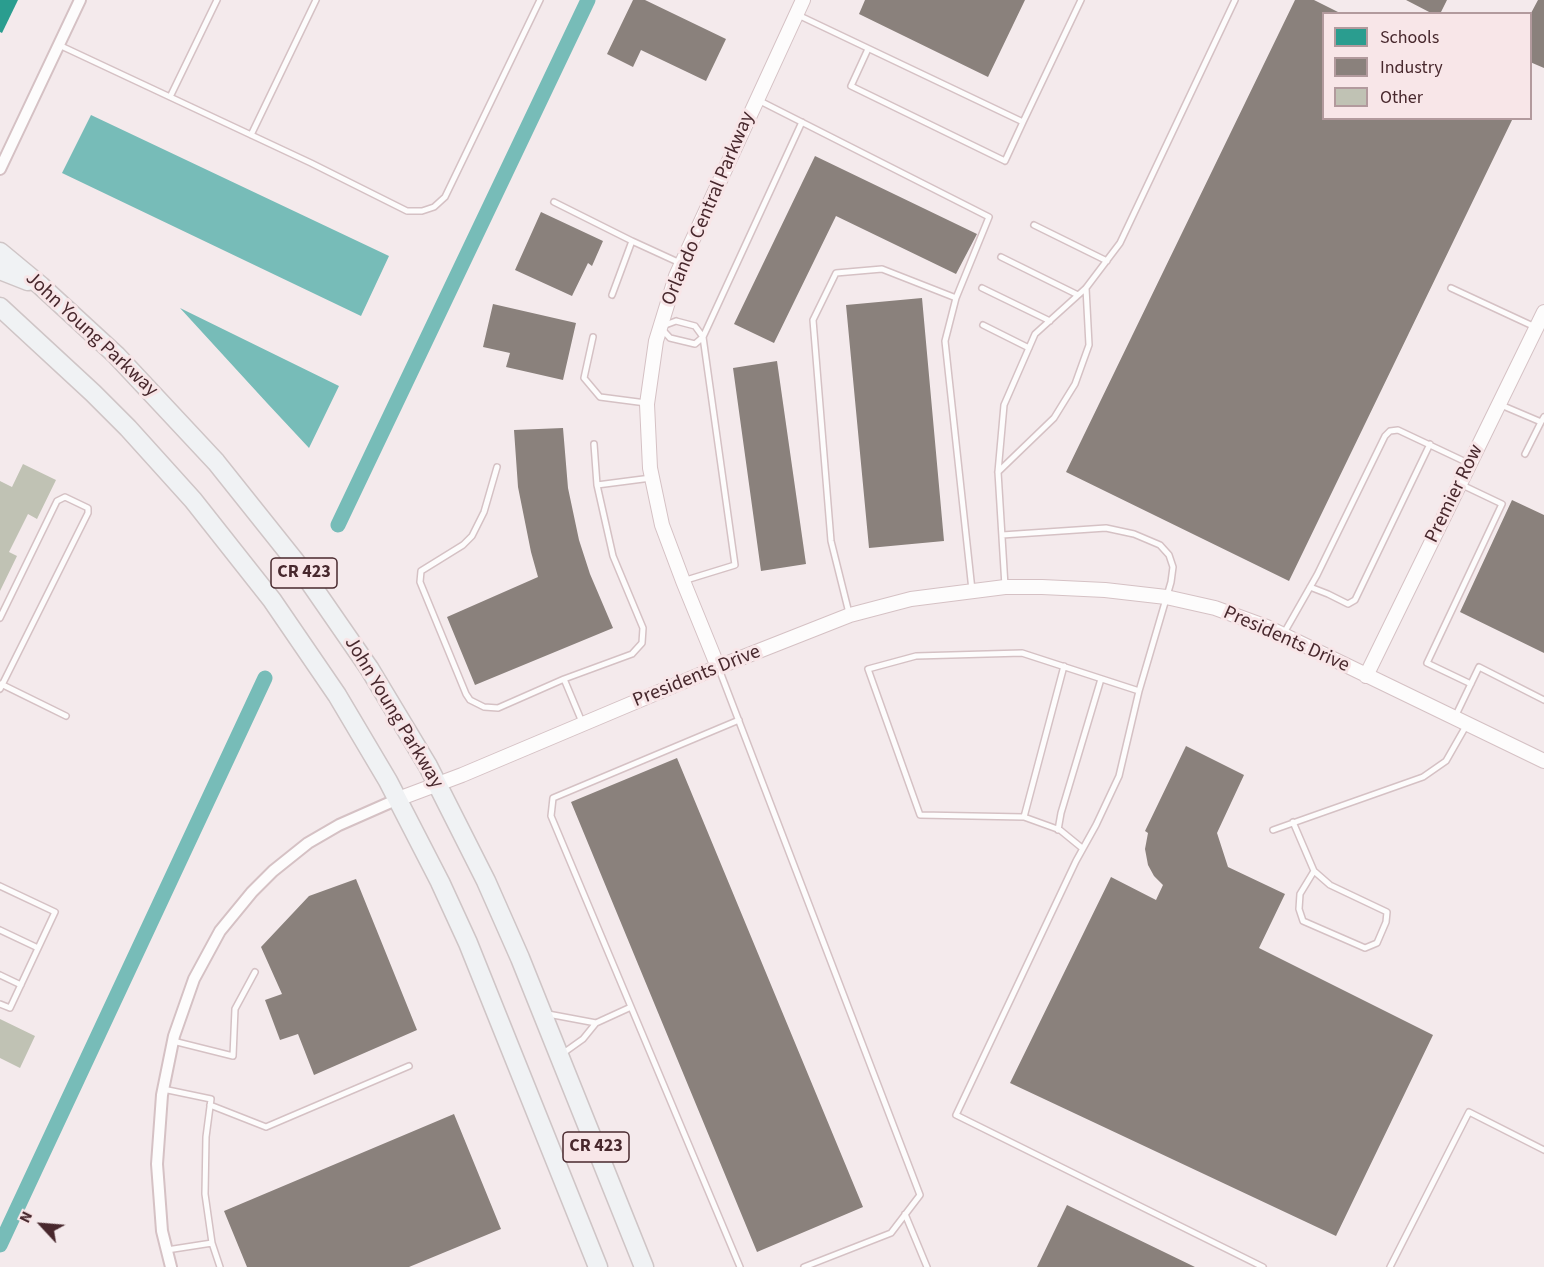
<!DOCTYPE html>
<html>
<head>
<meta charset="utf-8">
<style>
	body { margin:0 }
	#map { position:relative; width:1544px; height:1267px; overflow:hidden; background:#f4eaec; font-family:"Source Sans 3",sans-serif }
	canvas { display:block }
	.legend { position:absolute; left:1322px; top:12px; width:210px; height:108px; box-sizing:border-box; background:#f8e6e8; border:2px solid #b29a9d; margin:0; padding:8px 10px; list-style:none; font-size:18px; color:#48282d }
	.legend li { display:flex; align-items:center; gap:12px; height:30px }
	.legend b { width:30px; border:2px solid #b29a9d }
	.north { position:absolute; left:12px; top:1195px; width:60px; height:60px; -webkit-text-stroke:4px #f8e6e8; paint-order:stroke; rotate:296deg; font-size:16px; font-weight:700; line-height:24px; text-align:center; color:#48282d }
	.north::after { content:''; display:block; margin:auto; width:21px; height:27px; background:#48282d; clip-path:polygon(50% 0,100% 100%,50% 72%,0 100%) }
</style>
</head>
<body>
<div id="map">
<canvas width="1544" height="1267"></canvas>
<ul class="legend">
<li><b style="height:16px;background:#2a9d8f"></b>Schools</li>
<li><b style="height:16px;background:#8a817c"></b>Industry</li>
<li><b style="height:16px;background:#c0c2b4"></b>Other</li>
</ul>
<div class="north">N</div>
</div>
<script>
const ctx = document.querySelector('canvas').getContext('2d');
ctx.lineJoin = 'round';
function fill(path, color) { ctx.fillStyle = color; ctx.fill(path, 'evenodd'); }
const toPath = rows => new Path2D(rows.map(r => 'M' + r).join(''));
function strokePath(path, color, width, dash) { ctx.strokeStyle = color; ctx.lineWidth = width; ctx.lineCap = dash ? 'butt' : 'round'; ctx.setLineDash(dash || []); ctx.stroke(path); }
function drawText(font, color, halo, rows, align = 'center') {
  ctx.font = font + ' "Source Sans 3",sans-serif'; ctx.lineWidth = 6; ctx.setLineDash([]); ctx.textBaseline = 'middle'; ctx.strokeStyle = halo; ctx.fillStyle = color; for (const [text, x, y, turn = 0] of rows) {
    ctx.save(); ctx.translate(x, y); ctx.rotate((+turn || 0) * Math.PI / 180); ctx.textAlign = isNaN(turn) ? turn : align; if (halo) ctx.strokeText(text, 0, 0); ctx.fillText(text, 0, 0); ctx.restore();
  }
}
const water = toPath([
	[91,115,389,256,361,316,62,173],
	[180,308,339,386,309,448,267,403]
]);
const schools = toPath([
	[0,0,18,0,2,33,0,32]
]);
const industry = toPath([
	[633,0,645,0,726,39,706,81,641,50,633,67,607,54],
	[865,0,1025,0,988,77,859,14],
	[1295,0,1314,0,1342,14,1324,14,1324,118,1513,118,1289,581,1066,472],
	[1406,0,1447,0,1440,14,1433,14],
	[1538,0,1544,0,1544,68,1530,62,1530,15],
	[815,156,977,234,956,274,836,216,774,343,734,324],
	[541,212,603,241,592,266,588,263,572,296,515,270],
	[922,298,944,541,869,548,846,305],
	[493,304,576,323,563,380,506,367,510,353,483,347],
	[777,361,806,564,761,571,733,368],
	[563,428,568,488,579,540,590,574,613,628,475,685,447,617,538,577,531,552,518,487,514,430],
	[1512,500,1544,515,1544,653,1460,612],
	[1186,746,1244,775,1217,833,1228,867,1285,894,1259,948,1433,1035,1336,1236,1010,1083,1111,877,1156,900,1163,885,1154,876,1148,865,1145,849,1148,833,1145,831],
	[677,758,863,1207,757,1252,571,802],
	[356,879,417,1030,314,1075,298,1034,280,1040,265,1000,282,994,261,947,309,896],
	[454,1114,501,1229,409,1267,247,1267,224,1211],
	[1067,1205,1195,1267,1037,1267]
]);
const canal = toPath([
	[338,525,588,0],
	[0,1245,265,678]
]);
const building = toPath([
	[23,464,56,480,37,519,28,514,9,552,17,556,0,591,0,481,12,487],
	[0,1019,35,1036,20,1068,0,1058]
]);
const service = toPath([
	[798,15,1023,122,1005,161,851,86,868,49],
	[59,45,311,163,407,211,422,211,434,207,445,197,540,0],
	[170,97,217,0],
	[758,100,989,217,956,298,945,341,972,590],
	[1023,122,1081,0],
	[251,135,316,0],
	[554,202,632,241],
	[1034,225,1107,261],
	[1001,257,1078,295],
	[982,288,1050,321],
	[1451,288,1535,327],
	[612,295,632,241,680,263],
	[676,321,695,326,703,337,695,344,670,338,660,327,676,321],
	[983,325,1029,348],
	[593,337,584,378,600,397,646,403],
	[1501,405,1541,422,1544,417],
	[594,444,597,485],
	[1525,454,1541,422],
	[497,467,484,512,472,536,463,545,421,571,420,582,466,694,470,700,484,707,498,708,564,679,582,722],
	[998,472,1054,418,1075,384,1089,345,1086,288],
	[1460,484,1502,504,1427,663,1471,684],
	[1002,535,1106,528,1134,534,1160,545,1169,555,1173,567,1171,582,1139,691,1119,776,1096,825,1076,861,956,1115,1263,1267],
	[683,581,735,565,703,337,802,122],
	[1005,586,998,472,1004,405,1035,334,1086,288,1120,243,1235,0],
	[1310,587,1328,594,1348,604,1355,600,1430,444],
	[849,613,831,541,813,320,836,273,882,269,956,298],
	[0,618,57,501,65,497,88,508,88,513,0,689],
	[1284,633,1317,575,1385,436,1390,431,1398,430,1468,463],
	[719,669,920,1195,891,1233,804,1267],
	[564,679,632,654,642,643,643,628,613,556,597,485,651,478],
	[1,684,66,716],
	[1455,717,1479,667,1544,700],
	[739,720,553,798,551,816,740,1267],
	[1024,817,1064,666],
	[1293,822,1314,871,1330,885,1387,912,1386,922,1377,943,1365,948,1303,921,1299,909,1300,894,1314,871],
	[1058,830,1061,813,1101,679],
	[1273,830,1423,777,1446,761,1466,726],
	[1082,848,1060,830,1024,817,920,815,868,669,916,656,1022,653,1139,691],
	[0,886,55,912,10,1008,0,1004],
	[0,930,38,948],
	[0,975,21,985],
	[548,1014,596,1023],
	[173,1041,233,1056,235,1009,255,972],
	[562,1054,583,1039,596,1023,631,1007],
	[163,1089,211,1099,206,1137,205,1194,212,1243,220,1267],
	[210,1105,266,1127,409,1066],
	[905,1214,927,1267],
	[167,1250,212,1243],
	[1390,1267,1469,1112,1544,1150]
]);
const minor = toPath([
	[0,169,80,0],
	[171,1267,162,1231,157,1164,162,1095,174,1036,194,979,220,931,252,892,273,871,308,843,339,825,398,799]
]);
const tertiary = toPath([
	[718,667,683,581,662,525,650,468,647,404,656,341,676,276,803,0],
	[1366,676,1544,312],
	[398,799,462,775,718,667,850,615,911,599,1005,587,1042,587,1105,590,1166,597,1215,608,1267,627,1544,761]
]);
const trunk = toPath([
	[0,252,41,286,116,355,216,462,295,561,369,668,428,766,486,881,520,958,644,1267],
	[0,270,28,281],
	[0,307,93,393,128,428,193,500,272,600,337,695,388,781,440,882,468,943,598,1267]
]);
const shields = [
	[304,573,66],
	[596,1147,66]
];
const shieldNames = [
	["CR 423",304,573],
	["CR 423",596,1147]
];
const streetNames = [
	["Orlando Central Parkway",709,209,-67],
	["John Young Parkway",91,335,43],
	["Premier Row",1455,494,-64],
	["Presidents Drive",1286,640,24],
	["Presidents Drive",697,677,-22],
	["John Young Parkway",393,713,59]
];
fill(water, '#77bcb8');
fill(schools, '#2a9d8f');
fill(industry, '#8a817c');
strokePath(canal, '#77bcb8', 15);
fill(building, '#c0c2b4');
strokePath(service, '#d5c1c4', 8);
strokePath(minor, '#d5c1c4', 14);
strokePath(tertiary, '#d5c1c4', 16);
strokePath(trunk, '#cfc5c6', 21);
strokePath(service, '#fdfcfc', 5);
strokePath(minor, '#fdfcfc', 10);
strokePath(tertiary, '#fdfcfc', 14);
strokePath(trunk, '#f0f2f4', 18);
for (const [x, y, w] of shields) { const box = new Path2D(); box.roundRect(x - w / 2, y - 15, w, 30, 4.5); ctx.fillStyle = '#f8e6e8'; ctx.fill(box); strokePath(box, '#48282d', 1.5); }
drawText('bold 18px', '#48282d', null, shieldNames);
drawText('20px', '#48282d', '#f8e6e8', streetNames);
</script>
</body>
</html>
